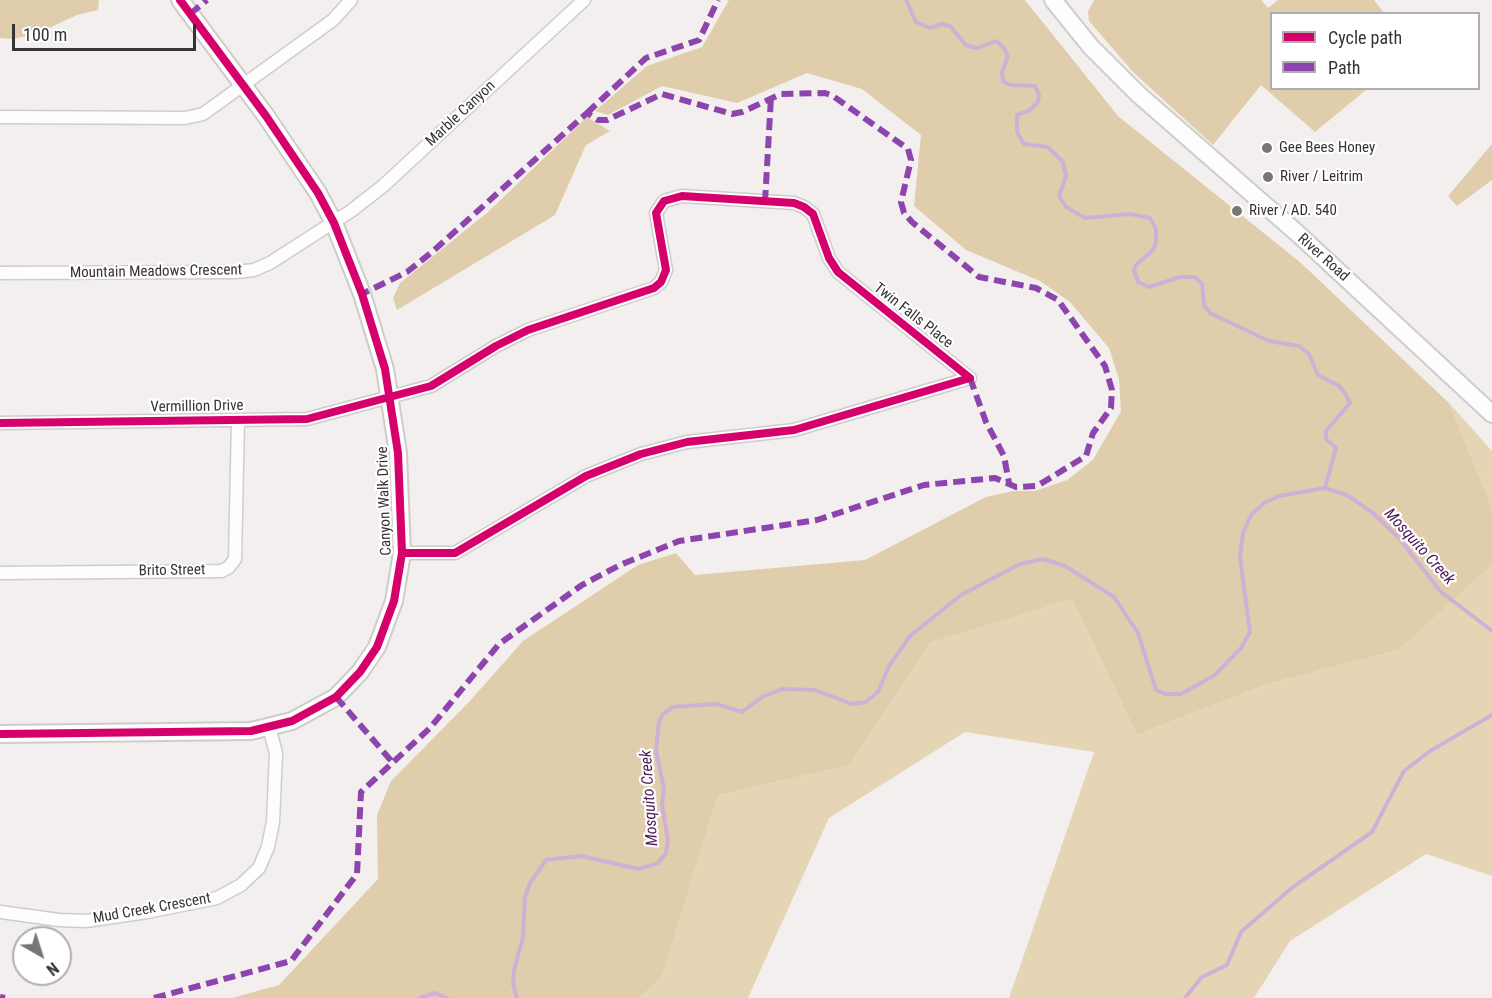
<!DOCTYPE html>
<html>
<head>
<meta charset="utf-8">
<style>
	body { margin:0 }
	#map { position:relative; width:1492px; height:998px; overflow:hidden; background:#f3efef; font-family:"Roboto Condensed",sans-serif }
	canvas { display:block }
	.legend { position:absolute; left:1270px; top:12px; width:210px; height:78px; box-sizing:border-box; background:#fff; border:2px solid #afadad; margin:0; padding:8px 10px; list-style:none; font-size:18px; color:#363333 }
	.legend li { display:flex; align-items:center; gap:12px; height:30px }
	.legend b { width:30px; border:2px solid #afadad }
	.north { position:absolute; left:12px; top:926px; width:60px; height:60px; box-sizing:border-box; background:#fff; border:2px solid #afadad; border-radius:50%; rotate:141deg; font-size:16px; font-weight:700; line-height:24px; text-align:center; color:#363333 }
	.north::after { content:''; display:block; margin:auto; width:21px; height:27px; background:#787575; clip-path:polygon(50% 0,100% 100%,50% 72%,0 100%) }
	.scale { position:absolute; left:12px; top:24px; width:184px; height:27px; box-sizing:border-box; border:3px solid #363333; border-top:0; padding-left:8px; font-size:18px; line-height:21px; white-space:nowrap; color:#363333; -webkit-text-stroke:4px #fff; paint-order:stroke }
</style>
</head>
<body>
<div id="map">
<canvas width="1492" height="998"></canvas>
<ul class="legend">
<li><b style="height:8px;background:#d6006c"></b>Cycle path</li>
<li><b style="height:8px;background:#8e44ad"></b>Path</li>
</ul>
<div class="north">N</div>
<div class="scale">100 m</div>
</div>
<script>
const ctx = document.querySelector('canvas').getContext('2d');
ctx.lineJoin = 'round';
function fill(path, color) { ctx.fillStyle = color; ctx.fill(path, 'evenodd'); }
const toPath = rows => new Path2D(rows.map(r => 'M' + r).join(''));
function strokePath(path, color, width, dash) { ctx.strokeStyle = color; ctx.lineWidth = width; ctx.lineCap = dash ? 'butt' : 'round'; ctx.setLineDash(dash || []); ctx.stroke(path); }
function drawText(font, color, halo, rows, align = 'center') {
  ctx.font = font + ' "Roboto Condensed",sans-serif'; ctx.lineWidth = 4.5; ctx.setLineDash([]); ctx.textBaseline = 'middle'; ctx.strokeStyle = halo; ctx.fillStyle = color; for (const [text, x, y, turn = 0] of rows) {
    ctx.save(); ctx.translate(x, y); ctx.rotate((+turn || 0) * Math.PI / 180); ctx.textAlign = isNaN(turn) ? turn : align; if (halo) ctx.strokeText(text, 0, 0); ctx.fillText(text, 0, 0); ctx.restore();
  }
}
const green = toPath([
	[1449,403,1492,451,1492,508],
	[1492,565,1492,876,1426,854,1290,941,1254,998,1009,998,1094,752,965,732,829,818,748,998,639,998,662,977,718,795,850,765,930,643,1072,599,1137,735,1267,684,1399,650]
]);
const forest = toPath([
	[0,0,99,0,98,10,77,15,36,34,13,39,0,38],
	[729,0,1025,0,1118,116,1301,263,1449,403,1492,508,1492,565,1399,650,1267,684,1137,735,1072,599,930,643,850,765,718,795,662,977,639,998,232,998,279,985,378,879,377,815,391,781,469,702,523,641,638,565,676,553,695,575,865,560,986,497,1013,491,1035,491,1067,480,1093,460,1121,411,1119,379,1109,348,1070,302,1040,281,966,250,914,206,921,135,862,89,807,73,737,103,662,86,608,115,595,111,647,66,702,47],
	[1094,0,1261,0,1268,8,1278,0,1374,0,1384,13,1272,14,1272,88,1367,89,1315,132,1261,85,1213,145,1133,72,1089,21,1088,11],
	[587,117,610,131,586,145,555,215,397,310,393,298,400,283,488,212],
	[1492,144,1492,180,1457,206,1448,196]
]);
const stream = toPath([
	[906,0,916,22,930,28,941,24,950,26,966,45,972,47,978,48,996,41,1003,47,1008,56,1002,72,1003,81,1010,85,1035,86,1039,95,1038,102,1030,110,1017,115,1017,132,1024,144,1048,147,1063,162,1066,176,1059,196,1066,207,1085,218,1130,214,1150,218,1156,229,1156,243,1152,251,1136,265,1134,270,1138,282,1149,287,1180,277,1195,277,1202,284,1204,305,1210,313,1269,341,1299,346,1309,354,1318,375,1339,386,1346,395,1350,403,1326,431,1326,439,1336,448,1325,488],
	[420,998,435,993,447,998],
	[517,998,513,984,514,970,523,937,525,897,530,883,546,860,581,856,639,869,658,863,666,853,668,840,662,804,664,789,656,751,659,721,663,714,673,707,716,704,742,712,762,697,782,689,815,690,852,704,866,702,878,692,889,666,910,636,961,595,1020,564,1043,559,1065,566,1114,597,1138,633,1156,690,1165,694,1181,694,1215,675,1241,648,1250,632,1240,558,1243,533,1251,515,1264,503,1279,496,1325,488,1347,495,1373,513,1399,538,1440,591,1492,631],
	[1185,998,1202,977,1227,965,1241,932,1293,887,1372,832,1404,771,1430,751,1492,715]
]);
const street = toPath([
	[0,117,185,118,203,114,333,20,351,0],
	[0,273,236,272,254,270,270,263,351,211,383,186,584,0],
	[0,423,307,419,431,386,496,346,528,330,654,288,661,282,666,270,656,213,664,201,682,196,794,203,804,207,813,214,829,258,838,272,970,378,794,430,687,442,641,454,586,476,455,553,402,553],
	[0,573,222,571,229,567,235,559,238,420],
	[0,912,59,920,86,921,147,912,217,898,241,885,259,868,268,847,273,822,276,753,269,727]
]);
const secondary = toPath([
	[1053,0,1091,47,1138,94,1297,233,1492,414],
	[0,734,251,731,292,721,336,697,360,672,377,647,394,601,402,553,398,453,385,369,362,294,334,223,318,193,266,116,180,0]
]);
const quiet = toPath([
	[190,14,207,0],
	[587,113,646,58,699,40,718,0],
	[765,202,771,97],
	[970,378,986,422,1004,456,1009,483],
	[336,697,394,764],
	[0,997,5,998],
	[154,998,291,961,357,874,361,792,430,728,499,644,582,585,620,565,679,541,817,520,924,485,995,478,1016,487,1037,486,1086,456,1093,433,1111,408,1112,390,1105,366,1058,300,1036,288,979,277,912,222,904,213,901,202,911,160,908,149,833,96,825,93,781,94,742,112,732,114,662,94,607,120,598,120,587,113,432,252,407,272,362,294]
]);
const cycleway = toPath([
	[0,423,307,419,431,386,496,346,528,330,654,288,661,282,666,270,656,213,664,201,682,196,794,203,804,207,813,214,829,258,838,272,970,378,794,430,687,442,641,454,586,476,455,553,402,553],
	[0,734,251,731,292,721,336,697,360,672,377,647,394,601,402,553,398,453,385,369,362,294,334,223,318,193,266,116,180,0]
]);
const markers = [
	[1267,148,6,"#787575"],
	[1268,177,6,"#787575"],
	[1237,211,6,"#787575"]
];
const streetNames = [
	["Marble Canyon",461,114,-43],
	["River Road",1323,258,42],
	["Mountain Meadows Crescent",156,272,-1],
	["Twin Falls Place",913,316,38],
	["Vermillion Drive",197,407,-1],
	["Canyon Walk Drive",385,501,-92],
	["Brito Street",172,571,-1],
	["Mud Creek Crescent",152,909,-10]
];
const poiNames = [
	["Gee Bees Honey",1279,148],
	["River / Leitrim",1280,177],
	["River / AD. 540",1249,211]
];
const waterNames = [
	["Mosquito Creek",1419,547,48],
	["Mosquito Creek",650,798,-94]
];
fill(green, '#e6d5b4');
fill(forest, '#e0cdab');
strokePath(stream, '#d0b1d6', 4);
strokePath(street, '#cfcccc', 15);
strokePath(secondary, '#cfcccc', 20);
strokePath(street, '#fdfdfd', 12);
strokePath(secondary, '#fdfdfd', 16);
strokePath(quiet, '#8e44ad', 6, [12, 6]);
strokePath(cycleway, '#d6006c', 8);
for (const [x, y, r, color] of markers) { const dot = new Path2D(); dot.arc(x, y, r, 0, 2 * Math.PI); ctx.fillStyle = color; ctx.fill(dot); strokePath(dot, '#fff', 2); }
drawText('15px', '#363333', '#fff', streetNames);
drawText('15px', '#363333', '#fff', poiNames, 'left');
drawText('italic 16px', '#4f1b5b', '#fff', waterNames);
</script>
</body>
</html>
